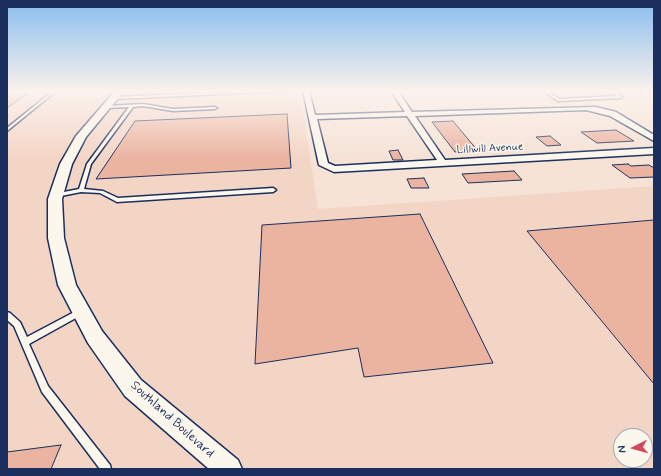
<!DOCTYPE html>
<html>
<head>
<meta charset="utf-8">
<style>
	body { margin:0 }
	#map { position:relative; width:661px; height:476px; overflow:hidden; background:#f6e3d6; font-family:Mynerve,sans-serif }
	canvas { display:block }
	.frame { position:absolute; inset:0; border:8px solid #1b2f5e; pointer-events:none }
	.north { position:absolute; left:613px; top:428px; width:40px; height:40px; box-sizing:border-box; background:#fbf7ec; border:1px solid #a1a7b3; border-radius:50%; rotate:264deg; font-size:11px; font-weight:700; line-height:16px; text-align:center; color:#1b2f5e }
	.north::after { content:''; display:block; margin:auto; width:14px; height:18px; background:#d1495b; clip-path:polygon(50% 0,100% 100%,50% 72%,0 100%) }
</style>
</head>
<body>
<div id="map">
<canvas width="661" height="476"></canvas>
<div class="frame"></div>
<div class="north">N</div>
</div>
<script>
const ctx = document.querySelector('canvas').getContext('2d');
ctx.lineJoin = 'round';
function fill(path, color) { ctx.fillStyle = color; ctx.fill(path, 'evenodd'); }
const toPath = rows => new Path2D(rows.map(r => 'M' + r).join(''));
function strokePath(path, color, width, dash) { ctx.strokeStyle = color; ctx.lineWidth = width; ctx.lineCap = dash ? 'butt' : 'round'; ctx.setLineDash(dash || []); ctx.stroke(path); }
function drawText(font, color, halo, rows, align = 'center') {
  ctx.font = font + ' Mynerve,sans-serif'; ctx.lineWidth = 3; ctx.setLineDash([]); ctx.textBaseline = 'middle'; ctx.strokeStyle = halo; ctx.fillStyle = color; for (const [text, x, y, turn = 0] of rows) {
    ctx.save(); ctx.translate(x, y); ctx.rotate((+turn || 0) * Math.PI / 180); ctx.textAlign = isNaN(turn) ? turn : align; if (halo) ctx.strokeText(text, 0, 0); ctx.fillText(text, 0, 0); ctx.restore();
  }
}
const built = toPath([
	[7,91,300,91,318,209,654,186,654,469,7,469],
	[621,436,645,436,645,460,621,460],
	[533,91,654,91,654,99,552,104]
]);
const building = toPath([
	[7,91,31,91,7,108,7,91],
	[287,114,291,168,96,179,135,121,287,114],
	[453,121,478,151,455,152,432,122,453,121],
	[616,130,634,141,597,143,581,132,616,130],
	[550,136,561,145,547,146,536,137,550,136],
	[398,150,403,160,393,160,389,151,398,150],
	[628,164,631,166,649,165,654,168,654,177,630,178,612,165,628,164],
	[514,171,522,180,468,183,462,174,514,171],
	[424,178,429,188,411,188,407,179,424,178],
	[420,214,493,363,364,377,358,348,255,364,262,225,420,214],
	[654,220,654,384,527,231,654,220],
	[61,445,51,469,7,469,7,452,61,445]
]);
const service = toPath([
	[53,91,56,91,7,131,7,128,53,91],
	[202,91,205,91,204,93,287,91,115,99,113,98,115,97,201,93,202,91],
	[543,91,547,91,559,99,617,96,611,91,615,91,622,97,620,98,558,101,543,91],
	[143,104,173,109,215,107,217,108,215,109,173,111,143,106,133,107,91,164,84,189,103,191,118,198,273,188,276,190,273,192,117,202,100,193,81,192,56,197,54,196,53,195,54,194,79,189,87,164,129,107,107,108,106,108,106,106,143,104],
	[80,309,83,310,84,312,83,314,29,344,48,386,110,465,111,469,100,469,42,392,14,326,7,320,7,312,10,313,20,322,27,337,80,309]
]);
const minor = toPath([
	[303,91,309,91,315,115,405,112,391,91,398,91,412,112,596,107,616,112,654,135,654,141,610,116,586,110,415,116,445,160,654,148,654,154,334,172,319,165,303,91],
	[407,116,437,160,335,166,328,163,317,119,407,116]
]);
const tertiary = toPath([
	[115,91,124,91,86,137,72,164,62,199,64,238,76,285,102,331,141,380,238,460,242,469,209,469,125,396,88,343,58,285,48,238,48,199,60,164,76,136,115,91]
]);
const farStreetnames = [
	["Lillwill Avenue",490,149,-3]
];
const streetNames = [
	["Southland Boulevard",172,420,42]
];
fill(built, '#f3d5c6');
fill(building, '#ebb4a1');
strokePath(building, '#1b2f5e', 1);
strokePath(service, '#1b2f5e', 3);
strokePath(minor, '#1b2f5e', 3);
strokePath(tertiary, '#1b2f5e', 3);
fill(service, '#fbf7ec');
fill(minor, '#fbf7ec');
fill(tertiary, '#fbf7ec');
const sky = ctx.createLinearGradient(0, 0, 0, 158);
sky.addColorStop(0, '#89bdee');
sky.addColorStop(0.58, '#fbf2ed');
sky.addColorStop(1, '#fbf2ed00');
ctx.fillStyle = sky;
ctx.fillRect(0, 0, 661, 158);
drawText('11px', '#1b2f5e', '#fbf7ec', farStreetnames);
drawText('13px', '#1b2f5e', '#fbf7ec', streetNames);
</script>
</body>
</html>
